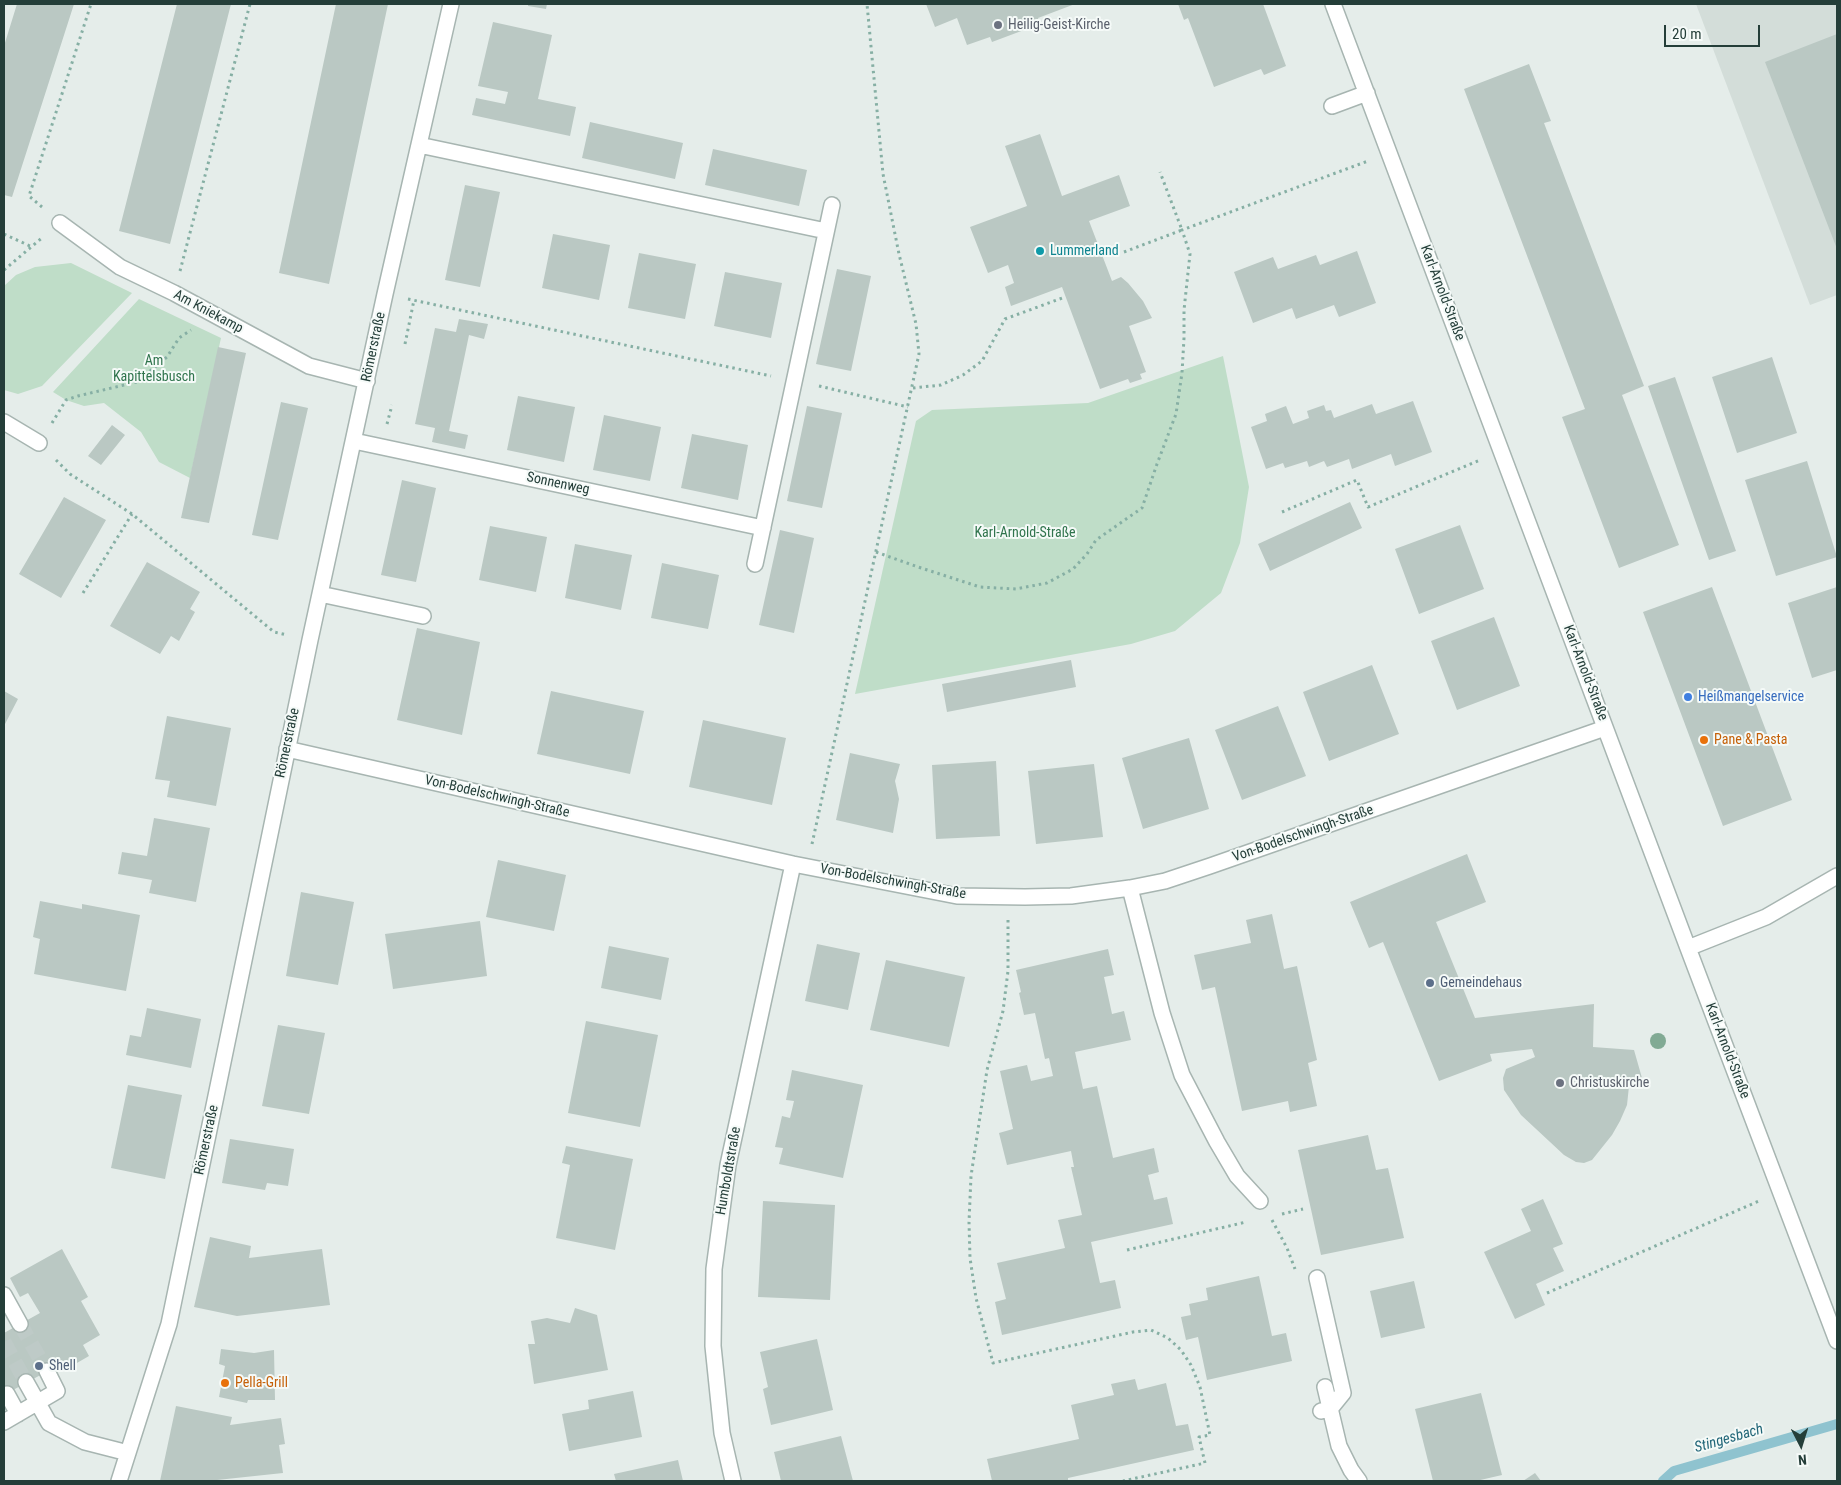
<!DOCTYPE html>
<html>
<head>
<meta charset="utf-8">
<style>
	body { margin:0 }
	#map { position:relative; width:1841px; height:1485px; overflow:hidden; background:#e5edea; font-family:"Roboto Condensed",sans-serif }
	canvas { display:block }
	.frame { position:absolute; inset:0; border:5px solid #243e39; pointer-events:none }
	.north { position:absolute; left:1776px; top:1420px; width:50px; height:50px; -webkit-text-stroke:4px #f5faf8; paint-order:stroke; rotate:175deg; font-size:14px; font-weight:700; line-height:20px; text-align:center; color:#243e39 }
	.north::after { content:''; display:block; margin:auto; width:18px; height:22px; background:#243e39; clip-path:polygon(50% 0,100% 100%,50% 72%,0 100%) }
	.scale { position:absolute; left:1664px; top:25px; width:96px; height:22px; box-sizing:border-box; border:2px solid #243e39; border-top:0; padding-left:6px; font-size:15px; line-height:18px; white-space:nowrap; color:#243e39; -webkit-text-stroke:4px #f5faf8; paint-order:stroke }
</style>
</head>
<body>
<div id="map">
<canvas width="1841" height="1485"></canvas>
<div class="frame"></div>
<div class="north">N</div>
<div class="scale">20 m</div>
</div>
<script>
const ctx = document.querySelector('canvas').getContext('2d');
ctx.lineJoin = 'round';
function fill(path, color) { ctx.fillStyle = color; ctx.fill(path, 'evenodd'); }
const toPath = rows => new Path2D(rows.map(r => 'M' + r).join(''));
function strokePath(path, color, width, dash) { ctx.strokeStyle = color; ctx.lineWidth = width; ctx.lineCap = dash ? 'butt' : 'round'; ctx.setLineDash(dash || []); ctx.stroke(path); }
function drawText(font, color, halo, rows, align = 'center') {
  ctx.font = font + ' "Roboto Condensed",sans-serif'; ctx.lineWidth = 4; ctx.setLineDash([]); ctx.textBaseline = 'middle'; ctx.strokeStyle = halo; ctx.fillStyle = color; for (const [text, x, y, turn = 0] of rows) {
    ctx.save(); ctx.translate(x, y); ctx.rotate((+turn || 0) * Math.PI / 180); ctx.textAlign = isNaN(turn) ? turn : align; if (halo) ctx.strokeText(text, 0, 0); ctx.fillText(text, 0, 0); ctx.restore();
  }
}
const built = toPath([
	[1696,4,1837,4,1837,295,1810,305]
]);
const green = toPath([
	[71,263,132,293,42,386,18,394,4,390,4,286,16,275,35,267],
	[139,299,221,338,190,478,159,462,141,432,104,403,84,406,66,400,53,392],
	[1223,356,1249,487,1240,543,1221,593,1175,631,1131,644,855,694,916,421,932,410,1088,403]
]);
const stream = toPath([
	[1663,1481,1674,1471,1837,1424]
]);
const building = toPath([
	[17,4,74,4,12,197,4,195,4,46],
	[177,4,231,4,170,244,119,231],
	[336,4,388,4,329,284,279,273],
	[528,4,547,4,546,9,528,6],
	[926,4,1075,4,1038,18,1040,24,992,42,990,37,967,45,957,18,935,27],
	[1178,4,1263,4,1286,66,1264,75,1261,69,1214,87,1188,18,1184,20],
	[493,22,552,35,538,99,576,107,570,136,472,115,476,98,505,104,508,92,478,86],
	[1837,34,1837,249,1765,62],
	[1529,64,1551,121,1544,123,1644,386,1622,395,1679,545,1619,568,1562,417,1585,409,1464,89],
	[590,122,683,143,675,179,582,158],
	[1040,134,1062,196,1119,175,1130,206,1089,221,1112,281,1121,277,1128,283,1143,301,1152,318,1129,326,1146,372,1140,374,1142,379,1130,383,1128,379,1100,389,1062,287,1011,306,1005,287,1014,283,1008,265,988,273,970,227,1027,206,1005,146],
	[713,149,807,170,799,206,705,185],
	[465,185,500,192,480,287,445,280],
	[553,234,610,245,599,300,542,288],
	[1357,251,1376,303,1339,317,1334,305,1296,319,1292,308,1253,323,1234,272,1273,257,1278,269,1316,255,1320,265],
	[639,253,696,264,685,319,628,308],
	[837,269,871,276,851,371,816,364],
	[725,272,782,283,771,338,714,326],
	[459,319,488,324,484,339,469,335,449,431,468,435,465,449,432,442,435,428,415,424,435,328,456,332],
	[218,347,246,353,209,523,181,518],
	[1772,357,1797,433,1737,453,1712,377],
	[1675,377,1736,551,1709,560,1648,386],
	[518,396,575,407,564,462,507,450],
	[1413,401,1432,452,1395,466,1391,454,1352,469,1349,459,1327,467,1324,461,1309,467,1307,461,1285,468,1283,463,1266,469,1251,427,1267,421,1265,414,1286,406,1293,424,1309,418,1307,411,1324,405,1326,411,1331,410,1334,418,1372,404,1376,414],
	[281,402,308,408,278,540,252,535],
	[807,406,842,413,822,508,787,501],
	[604,415,661,427,650,481,593,470],
	[112,425,125,435,101,465,88,456],
	[692,434,748,445,738,500,681,488],
	[1807,461,1837,557,1776,576,1745,480],
	[402,480,436,488,416,582,381,575],
	[64,497,106,520,61,598,19,574],
	[1350,502,1362,528,1270,571,1258,544],
	[1460,525,1484,589,1419,614,1395,549],
	[490,526,547,537,536,592,479,580],
	[780,530,814,538,794,633,759,625],
	[575,544,632,555,621,610,565,598],
	[147,562,200,592,190,609,195,612,179,641,171,636,160,654,110,626],
	[662,563,719,575,708,629,651,618],
	[1712,587,1792,800,1723,826,1643,612],
	[1837,587,1837,670,1812,678,1788,603],
	[1494,617,1520,686,1457,710,1431,641],
	[417,628,480,642,462,735,397,720],
	[1071,660,1076,687,947,712,942,684],
	[1372,665,1399,734,1329,761,1303,692],
	[4,691,18,699,4,726],
	[551,691,644,711,630,774,537,754],
	[1278,706,1306,776,1242,800,1215,730],
	[167,716,231,728,216,806,167,797,170,781,155,779],
	[703,720,786,738,772,805,689,787],
	[1189,738,1209,809,1143,829,1122,758],
	[850,753,900,764,895,781,899,799,893,833,836,820],
	[996,761,1000,836,936,839,932,765],
	[1094,764,1103,837,1036,844,1028,771],
	[154,818,210,828,196,902,149,893,152,880,118,874,122,852,147,856],
	[1467,854,1486,902,1436,922,1475,1018,1594,1004,1593,1047,1634,1050,1644,1085,1629,1086,1627,1105,1620,1121,1612,1135,1592,1160,1584,1163,1576,1162,1564,1155,1521,1115,1504,1090,1503,1078,1506,1069,1535,1057,1532,1049,1490,1054,1492,1061,1439,1081,1383,942,1369,948,1350,902],
	[498,860,566,875,554,931,486,917],
	[301,892,354,902,338,985,286,976],
	[40,901,82,909,82,904,140,915,126,991,34,974,40,939,33,937],
	[1272,914,1284,969,1297,966,1317,1060,1308,1063,1317,1106,1290,1112,1288,1101,1242,1111,1215,987,1202,990,1194,955,1251,943,1246,920],
	[480,921,487,976,393,989,385,934],
	[817,944,860,953,848,1010,805,1001],
	[609,946,669,958,661,1000,601,988],
	[1108,949,1114,975,1104,977,1112,1014,1124,1011,1131,1040,1075,1052,1083,1089,1097,1086,1113,1158,1154,1148,1159,1172,1148,1175,1154,1200,1167,1197,1173,1224,1091,1242,1100,1283,1115,1280,1121,1308,1002,1335,995,1302,1006,1299,997,1263,1065,1248,1058,1220,1082,1215,1071,1167,1074,1167,1071,1151,1007,1165,999,1133,1013,1129,1000,1071,1027,1065,1031,1081,1053,1076,1049,1058,1045,1059,1035,1013,1024,1015,1019,993,1021,992,1016,970],
	[886,960,965,977,949,1047,870,1030],
	[147,1008,201,1019,191,1068,126,1055,130,1035,141,1037],
	[586,1021,658,1035,640,1127,568,1113],
	[278,1025,325,1033,309,1114,262,1106],
	[792,1070,863,1085,843,1178,779,1164,783,1148,775,1147,782,1116,790,1118,794,1101,786,1100],
	[128,1085,182,1095,165,1179,111,1168],
	[1368,1135,1376,1170,1388,1168,1404,1238,1321,1255,1298,1150],
	[230,1139,294,1149,288,1186,267,1183,265,1190,222,1183],
	[566,1146,633,1159,615,1250,556,1238,570,1165,562,1163],
	[1543,1199,1563,1244,1553,1248,1564,1271,1536,1284,1545,1305,1515,1319,1484,1252,1531,1231,1521,1209],
	[763,1201,835,1205,830,1300,758,1297],
	[210,1237,251,1246,249,1258,322,1249,330,1305,237,1316,194,1307],
	[62,1249,88,1297,81,1301,100,1335,83,1345,89,1356,70,1367,66,1361,4,1395,4,1333,40,1313,28,1293,20,1297,10,1278],
	[1259,1276,1272,1336,1286,1333,1292,1361,1207,1380,1198,1337,1186,1340,1181,1317,1191,1315,1189,1304,1208,1300,1206,1288],
	[1414,1281,1425,1328,1381,1338,1370,1291],
	[575,1308,597,1315,608,1370,534,1384,528,1344,535,1344,531,1321,547,1318,570,1323],
	[817,1339,833,1410,771,1425,763,1389,768,1387,760,1352],
	[221,1349,254,1353,274,1350,275,1400,248,1400,247,1403,219,1397,225,1366,219,1364],
	[1135,1379,1138,1390,1166,1383,1176,1426,1188,1424,1194,1450,1068,1478,1068,1481,992,1481,987,1459,1079,1439,1071,1405,1114,1395,1111,1384],
	[633,1391,642,1437,569,1451,562,1414,589,1409,588,1400],
	[1481,1393,1502,1475,1476,1481,1433,1481,1415,1409],
	[176,1406,232,1417,230,1425,281,1418,285,1444,279,1445,283,1473,217,1480,217,1481,160,1481],
	[841,1436,853,1481,781,1481,774,1452],
	[678,1460,683,1481,616,1481,614,1474],
	[1535,1473,1541,1481,1523,1481]
]);
const minorTunnel = toPath([
	[20,1324,47,1371],
	[4,1342,26,1382]
]);
const path = toPath([
	[42,207,29,196,91,4],
	[4,234,32,247],
	[1124,252,1182,230,1160,172],
	[4,270,43,237],
	[180,271,250,4],
	[408,299,771,376],
	[405,344,414,300],
	[819,386,908,407],
	[913,388,941,385,963,375,982,361,1005,319,1065,297],
	[52,423,66,400,78,396,137,382,167,357,179,338,191,330],
	[387,424,392,405],
	[56,460,70,474,132,514,274,632,287,635],
	[1282,512,1357,480,1368,507,1480,460],
	[876,552,918,567,980,587,1016,589,1047,583,1073,569,1087,554,1096,540,1142,508,1157,464,1176,414,1182,373,1184,338,1184,310,1190,254,1182,230,1368,161],
	[83,593,132,514],
	[812,844,919,354,916,324,899,254,883,174,867,4],
	[1008,920,1008,971,1003,1011,987,1070,971,1176,969,1222,970,1258,976,1298,993,1363,1133,1332,1151,1330,1168,1338,1181,1350,1191,1365,1200,1387,1210,1435,1199,1437,1205,1463,1123,1481],
	[1282,1214,1303,1209],
	[1272,1220,1287,1248,1295,1269],
	[1127,1250,1246,1222],
	[1547,1293,1759,1201]
]);
const minor = toPath([
	[1333,4,1688,948,1837,1341],
	[1332,106,1367,93],
	[419,145,826,231],
	[60,223,120,267,174,293,309,366,367,381],
	[4,422,39,443],
	[354,441,763,528],
	[755,564,832,205],
	[320,594,423,616],
	[287,749,793,864,957,896,1025,897,1071,896,1130,888,1165,881,1210,866,1605,728],
	[1130,888,1162,1013,1182,1075,1217,1142,1237,1176,1260,1201],
	[1688,948,1766,917,1837,876],
	[1317,1278,1343,1393,1330,1409,1321,1411],
	[4,1295,20,1324],
	[26,1382,49,1423,85,1442,128,1453],
	[1325,1387,1339,1446,1351,1470,1359,1481],
	[7,1394,18,1414],
	[4,1422,57,1391,47,1371],
	[119,1481,169,1324,310,640,385,294,451,4],
	[733,1481,722,1433,713,1346,714,1269,728,1165,793,864]
]);
const trees = [
	[1658,1041]
];
const markers = [
	[998,25,5,"#6b7280"],
	[1040,251,5,"#0f9aa8"],
	[1688,697,5,"#3f7fe0"],
	[1704,740,5,"#e8710a"],
	[1430,983,5,"#5c6f8a"],
	[1560,1083,5,"#6b7280"],
	[39,1366,5,"#5c6f8a"],
	[225,1383,5,"#e8710a"]
];
const worshipNames = [
	["Heilig-Geist-Kirche",1008,25],
	["Christuskirche",1570,1083]
];
const cultureNames = [
	["Lummerland",1050,251]
];
const streetNames = [
	["Karl-Arnold-Straße",1442,293,69],
	["Am Kniekamp",208,312,28],
	["Römerstraße",374,347,-78],
	["Sonnenweg",558,484,12],
	["Karl-Arnold-Straße",1585,673,69],
	["Römerstraße",288,743,-78],
	["Von-Bodelschwingh-Straße",497,797,13],
	["Von-Bodelschwingh-Straße",1303,834,-19],
	["Von-Bodelschwingh-Straße",893,882,10],
	["Karl-Arnold-Straße",1727,1051,69],
	["Römerstraße",207,1140,-78],
	["Humboldtstraße",729,1171,-80]
];
const parkNames = [
	["Am",154,361],
	["Kapittelsbusch",154,377],
	["Karl-Arnold-Straße",1025,533]
];
const shopNames = [
	["Heißmangelservice",1698,697]
];
const foodNames = [
	["Pane & Pasta",1714,740],
	["Pella-Grill",235,1383]
];
const serviceNames = [
	["Gemeindehaus",1440,983],
	["Shell",49,1366]
];
const waterNames = [
	["Stingesbach",1729,1439,-16]
];
fill(built, '#d3ddd9');
fill(green, '#bfddc8');
strokePath(stream, '#8fc3cf', 10);
fill(building, '#bac8c3');
strokePath(minorTunnel, '#becac7', 15, [15, 8]);
strokePath(minor, '#a7b5b1', 18);
strokePath(path, '#86afa4', 3, [2.5, 4]);
strokePath(minor, '#fff', 15);
ctx.fillStyle = '#81aa94';
for (const [x, y] of trees) { ctx.beginPath(); ctx.arc(x, y, 8, 0, 2 * Math.PI); ctx.fill(); }
for (const [x, y, r, color] of markers) { const dot = new Path2D(); dot.arc(x, y, r, 0, 2 * Math.PI); ctx.fillStyle = color; ctx.fill(dot); strokePath(dot, '#f5faf8', 2); }
drawText('14px', '#5b616d', '#f5faf8', worshipNames, 'left');
drawText('14px', '#0d838f', '#f5faf8', cultureNames, 'left');
drawText('14px', '#243e39', '#f5faf8', streetNames);
drawText('14px', '#30744d', '#f5faf8', parkNames);
drawText('14px', '#366cbe', '#f5faf8', shopNames, 'left');
drawText('14px', '#c56008', '#f5faf8', foodNames, 'left');
drawText('14px', '#4e5e75', '#f5faf8', serviceNames, 'left');
drawText('italic 15px', '#216678', '#f5faf8', waterNames);
</script>
</body>
</html>
